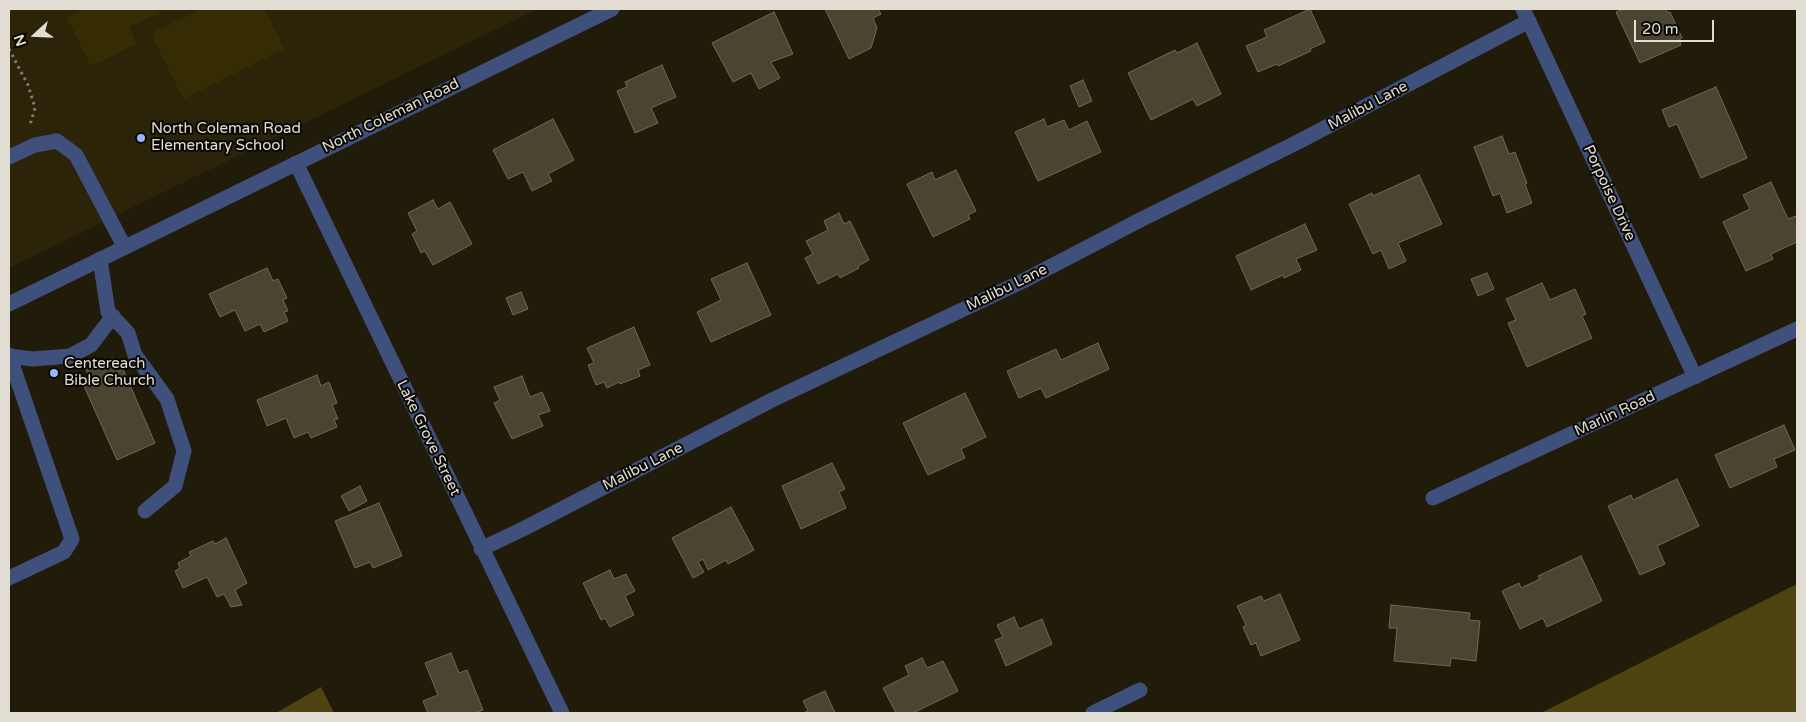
<!DOCTYPE html>
<html>
<head>
<meta charset="utf-8">
<style>
	body { margin:0 }
	#map { position:relative; width:1806px; height:722px; overflow:hidden; background:#211c09; font-family:"Varela Round",sans-serif }
	canvas { display:block }
	.frame { position:absolute; inset:0; border:10px solid #e1ddd2; pointer-events:none }
	.north { position:absolute; left:10px; top:10px; width:50px; height:50px; -webkit-text-stroke:4px #090702; paint-order:stroke; rotate:250deg; font-size:14px; font-weight:700; line-height:20px; text-align:center; color:#e1ddd2 }
	.north::after { content:''; display:block; margin:auto; width:18px; height:22px; background:#e1ddd2; clip-path:polygon(50% 0,100% 100%,50% 72%,0 100%) }
	.scale { position:absolute; left:1634px; top:20px; width:80px; height:22px; box-sizing:border-box; border:2px solid #e1ddd2; border-top:0; padding-left:6px; font-size:15px; line-height:18px; white-space:nowrap; color:#e1ddd2; -webkit-text-stroke:4px #090702; paint-order:stroke }
</style>
</head>
<body>
<div id="map">
<canvas width="1806" height="722"></canvas>
<div class="frame"></div>
<div class="north">N</div>
<div class="scale">20 m</div>
</div>
<script>
const ctx = document.querySelector('canvas').getContext('2d');
ctx.lineJoin = 'round';
function fill(path, color) { ctx.fillStyle = color; ctx.fill(path, 'evenodd'); }
const toPath = rows => new Path2D(rows.map(r => 'M' + r).join(''));
function strokePath(path, color, width, dash) { ctx.strokeStyle = color; ctx.lineWidth = width; ctx.lineCap = dash ? 'butt' : 'round'; ctx.setLineDash(dash || []); ctx.stroke(path); }
function drawText(font, color, halo, rows, align = 'center') {
  ctx.font = font + ' "Varela Round",sans-serif'; ctx.lineWidth = 4; ctx.setLineDash([]); ctx.textBaseline = 'middle'; ctx.strokeStyle = halo; ctx.fillStyle = color; for (const [text, x, y, turn = 0] of rows) {
    ctx.save(); ctx.translate(x, y); ctx.rotate((+turn || 0) * Math.PI / 180); ctx.textAlign = isNaN(turn) ? turn : align; if (halo) ctx.strokeText(text, 0, 0); ctx.fillText(text, 0, 0); ctx.restore();
  }
}
const built = toPath([
	[9,9,537,9,9,268]
]);
const green = toPath([
	[84,9,157,9,159,13,129,27,137,44,91,66,67,17],
	[201,9,265,9,284,49,183,99,151,33]
]);
const forest = toPath([
	[1797,584,1796,713,1541,713],
	[321,687,334,713,276,713]
]);
const building = toPath([
	[825,9,878,9,881,14,873,18,877,28,871,48,849,59,825,9],
	[1310,9,1325,42,1310,49,1311,51,1278,66,1277,64,1258,72,1246,46,1267,37,1264,30,1310,9],
	[1624,9,1666,9,1668,13,1670,12,1682,38,1679,40,1681,45,1640,63,1616,12,1624,9],
	[774,12,793,54,771,62,780,78,759,89,751,73,733,82,712,43,774,12],
	[1197,43,1221,94,1197,106,1193,99,1151,120,1128,73,1175,50,1177,53,1197,43],
	[662,65,676,97,651,108,658,123,635,133,617,91,627,87,625,82,662,65],
	[1083,80,1092,101,1079,107,1070,86,1083,80],
	[1716,87,1747,158,1701,178,1677,124,1669,127,1662,110,1716,87],
	[553,119,574,160,548,174,552,181,532,191,523,172,508,179,493,150,553,119],
	[1044,119,1047,127,1064,120,1069,130,1087,121,1101,152,1038,181,1015,132,1044,119],
	[1502,136,1509,154,1515,152,1527,183,1525,184,1532,203,1507,213,1500,193,1493,196,1474,147,1502,136],
	[956,170,976,211,968,215,970,219,933,237,907,184,932,172,935,180,956,170],
	[1419,175,1442,224,1398,243,1406,261,1389,269,1381,250,1373,254,1349,204,1372,193,1373,196,1419,175],
	[1771,182,1788,219,1796,216,1797,219,1797,242,1771,254,1773,259,1746,271,1723,222,1750,209,1743,195,1771,182],
	[433,200,438,209,450,202,472,244,433,265,425,251,421,253,412,234,417,231,408,213,433,200],
	[839,213,844,224,850,221,869,260,858,266,859,268,840,278,838,274,818,284,805,258,813,254,806,241,828,230,824,221,839,213],
	[1305,224,1317,250,1296,259,1301,270,1284,278,1283,275,1251,290,1236,256,1305,224],
	[747,263,771,315,711,342,697,312,721,300,711,279,747,263],
	[267,268,273,281,278,279,287,298,283,300,288,311,284,312,288,321,264,332,260,324,245,331,235,310,220,317,209,294,267,268],
	[1487,273,1494,289,1478,296,1471,279,1487,273],
	[1542,283,1550,300,1575,289,1586,314,1582,316,1592,338,1527,367,1508,323,1516,320,1506,299,1542,283],
	[521,292,528,309,513,315,506,298,521,292],
	[634,327,650,365,638,370,640,376,620,384,619,382,607,388,604,382,596,385,588,365,594,363,587,348,634,327],
	[1098,343,1109,369,1046,398,1041,388,1019,398,1007,371,1056,349,1061,360,1098,343],
	[112,358,118,371,123,369,155,443,117,460,84,386,92,383,86,370,112,358],
	[317,375,321,386,329,382,337,403,332,405,338,419,334,419,337,427,311,438,308,432,294,438,286,418,267,426,257,400,317,375],
	[522,376,530,397,542,392,550,411,538,415,543,426,512,439,494,403,500,400,494,387,522,376],
	[965,393,986,437,961,449,965,458,928,475,903,423,965,393],
	[1784,425,1795,450,1774,459,1777,467,1730,488,1715,455,1784,425],
	[832,463,845,489,839,492,846,508,801,529,782,486,832,463],
	[1677,479,1699,526,1657,546,1665,564,1640,575,1608,506,1631,495,1633,500,1677,479],
	[360,486,367,501,349,511,341,496,360,486],
	[379,503,402,556,373,568,370,562,355,568,335,521,379,503],
	[731,507,754,550,728,564,726,560,708,570,703,559,698,562,704,572,693,578,672,538,731,507],
	[226,538,247,583,235,590,242,605,231,607,224,594,217,597,207,577,183,588,175,571,180,568,178,563,191,556,189,552,213,541,215,544,226,538],
	[1581,556,1602,601,1547,627,1543,618,1520,629,1502,591,1519,583,1521,588,1540,579,1538,576,1581,556],
	[610,570,614,579,626,574,635,591,625,596,634,615,610,627,605,618,601,620,583,583,610,570],
	[1280,594,1300,640,1261,656,1256,643,1251,645,1243,627,1246,625,1237,606,1261,596,1264,601,1280,594],
	[1391,605,1470,613,1469,620,1480,621,1476,661,1451,658,1450,666,1394,661,1397,628,1389,628,1391,605],
	[1014,617,1019,629,1042,619,1052,644,1006,666,995,640,1003,637,997,625,1014,617],
	[451,653,459,673,467,670,483,710,474,713,428,713,423,701,438,695,425,663,451,653],
	[922,658,927,668,943,661,958,691,913,713,896,713,883,688,909,675,905,666,922,658],
	[825,691,835,713,803,713,808,711,803,701,825,691]
]);
const path = toPath([
	[9,49,28,85,35,108,30,125]
]);
const minor = toPath([
	[1523,9,1695,377],
	[9,157,35,145,57,141,76,155,124,246],
	[296,163,562,713],
	[100,259,108,312,128,333,135,355,167,399,184,451,175,486,145,511],
	[9,304,612,9],
	[9,355,72,539,64,552,9,578],
	[9,356,33,359,70,356,91,345,113,316],
	[1433,498,1797,329],
	[481,549,525,528,772,400,1023,281,1142,219,1296,143,1529,21],
	[1093,713,1140,690]
]);
const markers = [
	[141,138,5,"#9ab5fd"],
	[54,373,5,"#9ab5fd"]
];
const streetNames = [
	["Malibu Lane",1368,106,-28],
	["North Coleman Road",391,116,-26],
	["Porpoise Drive",1609,193,65],
	["Malibu Lane",1007,288,-26],
	["Marlin Road",1615,414,-25],
	["Lake Grove Street",428,438,64],
	["Malibu Lane",643,467,-27]
];
const poiNames = [
	["North Coleman Road",151,129],
	["Elementary School",151,146],
	["Centereach",64,364],
	["Bible Church",64,381]
];
fill(built, '#2b2409');
fill(green, '#362c04');
fill(forest, '#504312');
fill(building, '#4a4431');
strokePath(building, '#6f6954', 1);
strokePath(path, '#817d6e', 3, [2.5, 4]);
strokePath(minor, '#40507d', 15);
for (const [x, y, r, color] of markers) { const dot = new Path2D(); dot.arc(x, y, r, 0, 2 * Math.PI); ctx.fillStyle = color; ctx.fill(dot); strokePath(dot, '#090702', 2); }
drawText('15px', '#e1ddd2', '#090702', streetNames);
drawText('15px', '#e1ddd2', '#090702', poiNames, 'left');
</script>
</body>
</html>
